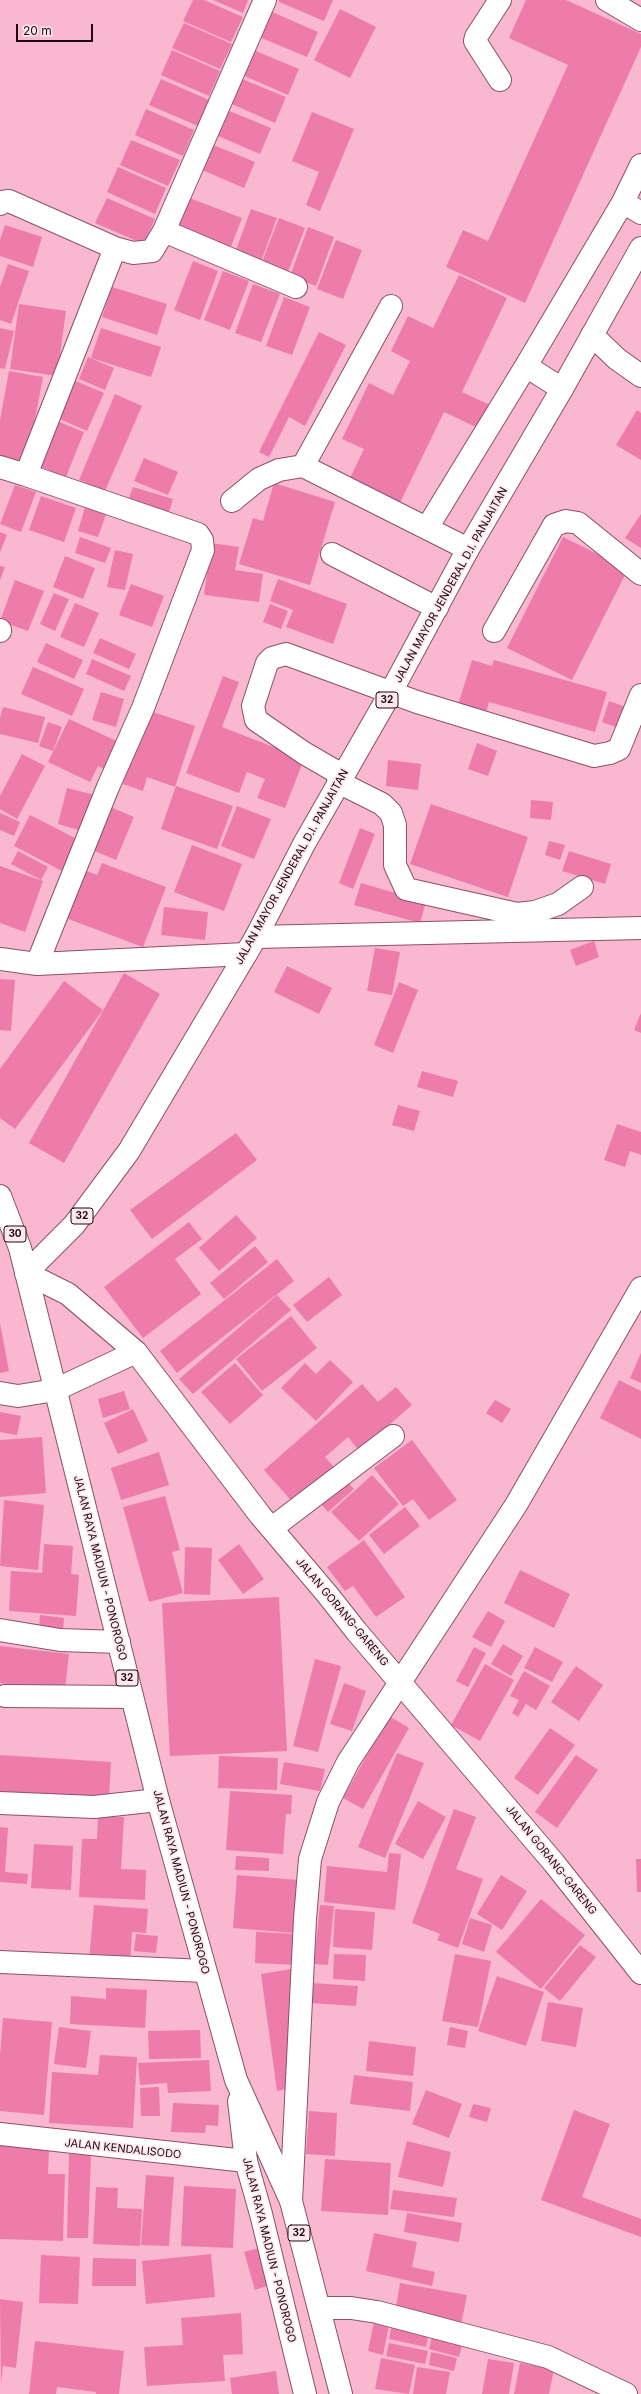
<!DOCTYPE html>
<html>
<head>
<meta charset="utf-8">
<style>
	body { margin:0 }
	#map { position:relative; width:641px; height:2394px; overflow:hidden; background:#fab7d0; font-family:Inter,sans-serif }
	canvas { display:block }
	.scale { position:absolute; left:16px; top:24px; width:77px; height:18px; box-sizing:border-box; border:2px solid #1e0812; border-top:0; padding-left:5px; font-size:12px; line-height:14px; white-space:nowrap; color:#1e0812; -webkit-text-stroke:3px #fde8ef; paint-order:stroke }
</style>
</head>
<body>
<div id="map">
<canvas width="641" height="2394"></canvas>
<div class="scale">20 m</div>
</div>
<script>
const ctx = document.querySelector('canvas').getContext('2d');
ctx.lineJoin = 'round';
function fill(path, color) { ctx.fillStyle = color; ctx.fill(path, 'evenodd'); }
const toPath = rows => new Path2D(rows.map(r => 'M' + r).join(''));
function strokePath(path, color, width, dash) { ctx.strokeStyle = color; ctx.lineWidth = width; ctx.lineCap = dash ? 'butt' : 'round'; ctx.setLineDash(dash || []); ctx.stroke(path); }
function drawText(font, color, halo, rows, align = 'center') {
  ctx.font = font + ' Inter,sans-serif'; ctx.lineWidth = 3.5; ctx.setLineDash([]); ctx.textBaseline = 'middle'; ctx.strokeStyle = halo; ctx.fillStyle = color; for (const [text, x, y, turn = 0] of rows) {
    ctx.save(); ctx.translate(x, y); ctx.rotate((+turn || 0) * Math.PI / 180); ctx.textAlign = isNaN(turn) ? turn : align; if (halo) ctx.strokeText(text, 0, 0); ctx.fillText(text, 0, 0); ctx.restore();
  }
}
const building = toPath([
	[193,0,204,0,243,17,231,42,183,21],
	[213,0,248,0,243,13],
	[279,0,333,0,324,21,279,2],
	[526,0,566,0,641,34,641,47,525,303,446,267,463,230,488,241,568,65,509,38],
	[340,9,376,27,350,78,314,60],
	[270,11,318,32,307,57,259,37],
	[184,23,232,44,220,69,172,48],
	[251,49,299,69,288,95,240,74],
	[172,50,220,71,209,96,161,75],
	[237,77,286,97,275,123,227,102],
	[161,79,209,100,198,126,149,105],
	[222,108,271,128,260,154,211,133],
	[146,109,194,130,183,156,135,135],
	[312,112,354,129,320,211,306,205,319,172,292,161],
	[131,140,180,160,168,186,120,165],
	[206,142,255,162,244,188,195,167],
	[118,167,166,188,155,214,107,192],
	[187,197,242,218,229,252,174,231],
	[107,198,155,219,144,244,95,223],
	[251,209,277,218,259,267,233,258],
	[279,218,305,228,286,277,260,267],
	[5,225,42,237,33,267,0,256,0,240],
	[308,227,334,237,316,286,290,276],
	[336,240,362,250,343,299,317,289],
	[193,261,218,271,200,320,174,310],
	[8,264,29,271,11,324,0,320,0,287],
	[223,271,249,281,230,330,204,320],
	[459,275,507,298,462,392,490,405,478,428,444,412,398,507,347,484,364,449,342,439,369,383,393,395,410,361,391,351,408,316,433,328],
	[253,284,280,294,261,342,235,333],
	[112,287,167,304,157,335,102,317],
	[284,297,310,307,292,355,266,346],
	[19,304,66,311,57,376,10,369],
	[0,328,14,331,5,369,0,368],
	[101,328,161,347,151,377,91,358],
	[319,332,346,345,305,426,289,417,269,457,259,452],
	[88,357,114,368,105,390,79,379],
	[9,371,43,377,26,466,0,461,0,420],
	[69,378,104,393,87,431,53,416],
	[115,394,142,406,105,491,79,480],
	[637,410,641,413,641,460,616,445],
	[52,419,84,432,66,477,34,464],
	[144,458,178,472,168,495,134,481],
	[274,483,335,502,310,585,239,564,253,518,263,521],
	[15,485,36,492,21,532,0,524],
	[133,487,173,499,168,516,127,504],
	[41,496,76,508,64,542,29,530],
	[85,507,106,514,98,537,78,531],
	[641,514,641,548,625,538],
	[0,532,7,535,0,552],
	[80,537,111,548,105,563,75,553],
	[563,537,628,569,572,680,507,648],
	[211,543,239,547,235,570,263,574,259,602,204,595],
	[115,550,133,554,125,590,107,587],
	[65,556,95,568,83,599,53,587],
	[0,566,5,567,0,580],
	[278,579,347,604,333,644,286,627,293,610,270,601],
	[15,580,44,591,28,631,0,621],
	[131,584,164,596,152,627,119,615],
	[54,593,69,599,55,631,40,624],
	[75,603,99,613,84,647,60,637],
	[270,604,288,611,281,629,263,622],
	[100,638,136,654,129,669,93,653],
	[46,643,83,660,74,679,37,662],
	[92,659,131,676,124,691,86,674],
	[472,660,492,666,494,660,607,692,595,732,489,702,486,713,458,705],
	[33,667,84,689,72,716,21,694],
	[223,676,239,682,222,727,304,759,285,808,257,798,265,779,247,772,239,793,186,773],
	[101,692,124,699,116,727,92,720],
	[609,701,629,708,621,729,602,722],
	[3,707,45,717,38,743,0,734,0,718],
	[147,710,195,726,175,787,147,777,143,791,123,784],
	[69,719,123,744,110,772,98,766,90,782,48,762],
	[48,722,62,727,53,751,39,746],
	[477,743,497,751,488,776,468,769],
	[22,754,45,766,17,819,0,809,0,796],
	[388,760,421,764,418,790,386,786],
	[176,786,233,806,217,849,161,829],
	[67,788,95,795,85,832,58,824],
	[531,800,553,802,551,820,530,818],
	[431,804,528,837,508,897,410,864],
	[108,806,134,817,116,860,90,849],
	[237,806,271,819,254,859,221,846],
	[0,813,20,822,14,836,0,830],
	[30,815,79,840,62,871,14,846],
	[360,828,375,834,353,889,339,883],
	[549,841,565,845,560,860,545,855],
	[192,845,242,864,224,911,174,892],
	[18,851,48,867,41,880,11,864],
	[569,851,611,864,605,884,562,871],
	[102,863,166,887,143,947,63,917,81,869,97,875],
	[0,866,43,881,25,932,0,923],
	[361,883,426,902,420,923,354,905],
	[164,907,208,912,205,940,161,935],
	[594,941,599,957,576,966,570,950],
	[375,948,400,952,392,995,367,991],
	[287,966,332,988,319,1014,274,992],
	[124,973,160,994,64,1163,29,1143],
	[0,979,15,980,11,1031,0,1030],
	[64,981,103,1010,15,1129,0,1118,0,1069],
	[399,982,418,990,393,1053,374,1045],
	[641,1013,641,1033,634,1030],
	[422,1071,458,1081,453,1097,417,1087],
	[398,1105,420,1111,414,1131,392,1125],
	[617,1124,641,1132,641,1155,630,1151,625,1167,604,1160],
	[236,1133,257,1160,152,1239,130,1210],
	[236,1215,257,1238,219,1271,199,1248],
	[189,1222,202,1239,175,1259,201,1294,143,1338,104,1287],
	[255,1246,268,1262,224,1299,210,1283],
	[277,1259,294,1281,177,1373,160,1351],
	[329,1277,342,1295,307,1322,293,1305],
	[277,1295,291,1310,193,1394,179,1379],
	[291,1316,317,1348,262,1391,236,1359],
	[0,1323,9,1371,0,1373],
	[641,1353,641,1383,630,1378],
	[330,1360,353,1382,316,1421,281,1388,305,1363,316,1374],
	[235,1363,263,1395,230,1424,201,1392],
	[619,1380,641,1391,641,1439,600,1418],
	[362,1384,378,1402,396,1387,412,1405,359,1451,348,1437,325,1457,354,1489,328,1512,312,1494,297,1507,264,1470],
	[124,1391,130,1409,103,1418,98,1399],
	[495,1400,511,1409,502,1423,486,1413],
	[133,1409,148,1441,118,1454,104,1423],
	[0,1412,21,1416,17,1435,0,1432],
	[42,1437,46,1493,0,1497,0,1440],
	[412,1440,457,1500,429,1520,413,1499,403,1506,374,1468],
	[159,1452,169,1485,121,1500,111,1468],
	[372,1475,399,1504,359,1541,331,1512],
	[165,1496,180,1550,172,1552,183,1593,149,1602,123,1507],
	[4,1500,44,1505,38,1570,0,1566],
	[405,1507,420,1526,384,1554,369,1535],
	[364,1540,405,1597,376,1617,353,1586,345,1591,327,1567],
	[44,1544,73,1546,71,1574,79,1575,76,1616,9,1611,11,1571,42,1573],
	[239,1544,264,1579,243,1594,218,1560],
	[185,1547,212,1548,210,1595,184,1594],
	[520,1570,570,1594,554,1628,504,1603],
	[279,1597,287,1751,170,1756,162,1603],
	[488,1611,505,1621,491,1647,472,1637],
	[40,1615,64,1618,63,1632,39,1630],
	[503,1644,523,1656,511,1676,491,1664],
	[0,1646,69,1654,65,1690,0,1683],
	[474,1647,486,1653,468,1687,456,1681],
	[535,1647,563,1662,552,1682,524,1668],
	[315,1659,341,1666,318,1752,293,1746],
	[485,1664,514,1680,480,1741,451,1725],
	[576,1666,603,1685,579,1721,551,1702],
	[524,1671,550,1686,536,1710,526,1704,518,1717,512,1713,519,1700,510,1696],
	[344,1683,366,1691,352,1731,330,1724],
	[389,1716,409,1728,363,1809,343,1798],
	[550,1728,575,1745,538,1795,514,1778],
	[397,1753,424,1763,385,1858,358,1847],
	[0,1755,111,1762,109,1799,0,1791],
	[576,1755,598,1770,557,1828,535,1812],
	[219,1756,278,1758,277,1790,218,1788],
	[284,1762,325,1769,320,1791,280,1784],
	[230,1791,292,1795,291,1814,286,1814,283,1854,226,1850],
	[418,1801,446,1817,423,1859,395,1844],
	[454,1809,476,1817,456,1869,483,1879,458,1948,437,1940,440,1934,412,1923],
	[98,1816,124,1817,121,1869,146,1870,145,1900,79,1897,82,1839,97,1839],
	[0,1827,8,1828,5,1872,28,1874,27,1884,0,1882],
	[34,1844,73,1846,71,1890,31,1888],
	[389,1853,401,1854,395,1910,324,1902,327,1866,387,1872],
	[236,1856,269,1858,269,1871,235,1870],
	[636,1859,641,1859,641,1892,637,1892],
	[237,1875,298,1880,294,1933,233,1928],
	[501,1875,527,1891,502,1930,477,1914],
	[541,1899,585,1935,541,1989,496,1952],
	[94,1905,148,1909,146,1933,132,1932,130,1964,89,1961],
	[320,1905,334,1906,328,1965,314,1964],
	[335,1909,375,1912,372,1950,333,1947],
	[470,1918,492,1925,484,1952,462,1944],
	[256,1932,298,1934,296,1965,255,1963],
	[136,1934,158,1936,156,1953,134,1951],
	[580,1945,596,1957,560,2001,544,1988],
	[334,1954,366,1955,365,1981,333,1979],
	[455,1954,491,1961,478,2027,442,2021],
	[297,1968,294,2087,277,2091,261,1974],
	[497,1976,544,1992,526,2046,478,2031],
	[311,1983,358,1986,356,2006,310,2003],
	[106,1988,147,1990,145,2028,70,2024,71,1996,106,1999],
	[548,2002,583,2008,576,2047,541,2041],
	[3,2018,52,2022,44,2115,0,2111,0,2055],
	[59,2027,91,2031,86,2068,54,2064],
	[450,2027,468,2031,465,2048,447,2045],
	[200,2030,201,2058,149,2059,148,2031],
	[369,2041,416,2047,413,2076,366,2071],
	[100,2055,137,2057,133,2128,49,2123,52,2072,98,2075],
	[209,2060,211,2091,168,2093,167,2083,140,2085,138,2063],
	[354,2075,413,2082,410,2111,350,2104],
	[159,2087,160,2116,141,2116,140,2088],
	[426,2090,462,2104,449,2138,412,2124],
	[173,2103,219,2105,218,2126,206,2125,205,2133,171,2132],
	[473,2104,491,2108,487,2122,469,2117],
	[574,2110,610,2124,582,2197,641,2219,641,2237,541,2200],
	[309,2111,337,2113,335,2156,306,2154],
	[0,2138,49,2148,48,2174,65,2174,63,2241,0,2239],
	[407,2141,451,2152,443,2187,398,2177],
	[69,2154,91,2155,88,2238,67,2238],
	[325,2159,391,2163,388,2215,321,2211],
	[146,2175,174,2177,169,2246,141,2245],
	[184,2186,236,2189,233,2248,181,2246],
	[96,2187,118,2188,117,2208,142,2209,140,2246,93,2244],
	[393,2190,457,2198,454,2217,390,2209],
	[407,2213,462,2223,459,2242,404,2232],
	[374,2233,417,2242,412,2267,435,2272,432,2286,366,2271],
	[259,2248,270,2285,255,2290,244,2252],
	[211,2254,215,2297,146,2304,142,2261],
	[41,2255,80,2257,78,2304,39,2303],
	[93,2258,136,2259,136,2286,92,2286],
	[400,2283,467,2295,461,2325,395,2313],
	[0,2299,23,2302,16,2368,3,2366,1,2384],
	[241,2313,243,2354,223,2355,225,2381,147,2386,144,2347,183,2345,181,2318],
	[375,2317,390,2320,383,2355,368,2351],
	[393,2319,430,2327,426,2347,389,2339],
	[434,2329,464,2338,459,2357,429,2349],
	[35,2341,124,2351,119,2394,96,2394,96,2392,57,2387,56,2394,29,2394],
	[389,2343,428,2351,425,2364,386,2356],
	[431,2352,457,2358,454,2371,429,2365],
	[381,2358,415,2365,409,2394,375,2389],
	[488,2359,514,2363,509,2394,482,2394],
	[520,2363,554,2369,549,2394,514,2394],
	[417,2367,450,2372,446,2394,413,2394],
	[276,2371,279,2394,232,2394,230,2378]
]);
const minor = toPath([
	[607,0,641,20],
	[500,80,475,41,476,37,500,0],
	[623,202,641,213],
	[0,204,2,202,9,201,115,248,133,253,152,251,164,231,265,0],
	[164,231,296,287],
	[592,335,617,359,641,376],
	[526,366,562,389],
	[303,466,391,306],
	[0,467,26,475],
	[232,501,259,479,279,470,303,466,468,549],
	[427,528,526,366,623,202,641,165],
	[332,554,437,608],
	[0,631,0,630],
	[494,631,554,525,566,521,578,523,641,574],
	[342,775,304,753,256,720,253,706,267,663,272,658,286,654,417,702,594,756,610,753,619,749,641,695],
	[338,782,382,804,391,813,395,825,395,865,406,889,517,914,535,912,558,904,582,887],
	[256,937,641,928],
	[0,959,37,964,246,954],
	[37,964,108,787,143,708,203,550,202,540,198,534,26,475,115,248],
	[0,1393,18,1396,55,1390,136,1352],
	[272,1528,393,1436],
	[0,1630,60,1640,119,1642],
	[5,1696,132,1697],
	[0,1803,94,1807,158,1800],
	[0,1962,205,1971],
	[0,2134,246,2161],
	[291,2201,305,1919,310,1859,328,1802,348,1762,516,1505,641,1288],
	[320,2308,351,2308,377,2312,548,2357,626,2394]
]);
const major = toPath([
	[26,1273,68,1294,136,1352,260,1515,327,1594,357,1632,554,1863,641,1973]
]);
const highway = toPath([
	[0,1196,20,1248,158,1800,236,2080,291,2201,341,2394],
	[26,1273,74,1225,129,1151,256,937,304,844,391,692,468,549,562,389,641,248],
	[239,2101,246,2161,261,2214,305,2394]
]);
const shields = [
	[387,700,22],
	[82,1216,22],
	[15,1234,22],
	[127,1678,22],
	[299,2233,22]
];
const shieldNames = [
	["32",387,700],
	["32",82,1216],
	["30",15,1234],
	["32",127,1678],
	["32",299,2233]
];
const streetNames = [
	["JALAN MAYOR JENDERAL D.I. PANJAITAN",451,585,-61],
	["JALAN MAYOR JENDERAL D.I. PANJAITAN",292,867,-61],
	["JALAN RAYA MADIUN - PONOROGO",100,1568,76],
	["JALAN GORANG-GARENG",342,1612,50],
	["JALAN GORANG-GARENG",551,1860,51],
	["JALAN RAYA MADIUN - PONOROGO",181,1882,75],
	["JALAN KENDALISODO",123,2149,6],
	["JALAN RAYA MADIUN - PONOROGO",269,2250,76]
];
fill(building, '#ed7cab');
strokePath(minor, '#8a5167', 24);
strokePath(major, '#8a5167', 24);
strokePath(highway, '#8a5167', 24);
strokePath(minor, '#fff', 22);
strokePath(major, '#fff', 22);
strokePath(highway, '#fff', 22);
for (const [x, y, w] of shields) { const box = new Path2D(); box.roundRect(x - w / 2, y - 8, w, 16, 3); ctx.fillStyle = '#fde8ef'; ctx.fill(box); strokePath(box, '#1e0812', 1); }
drawText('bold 10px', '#1e0812', null, shieldNames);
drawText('11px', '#1e0812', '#fde8ef', streetNames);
</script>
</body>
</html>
